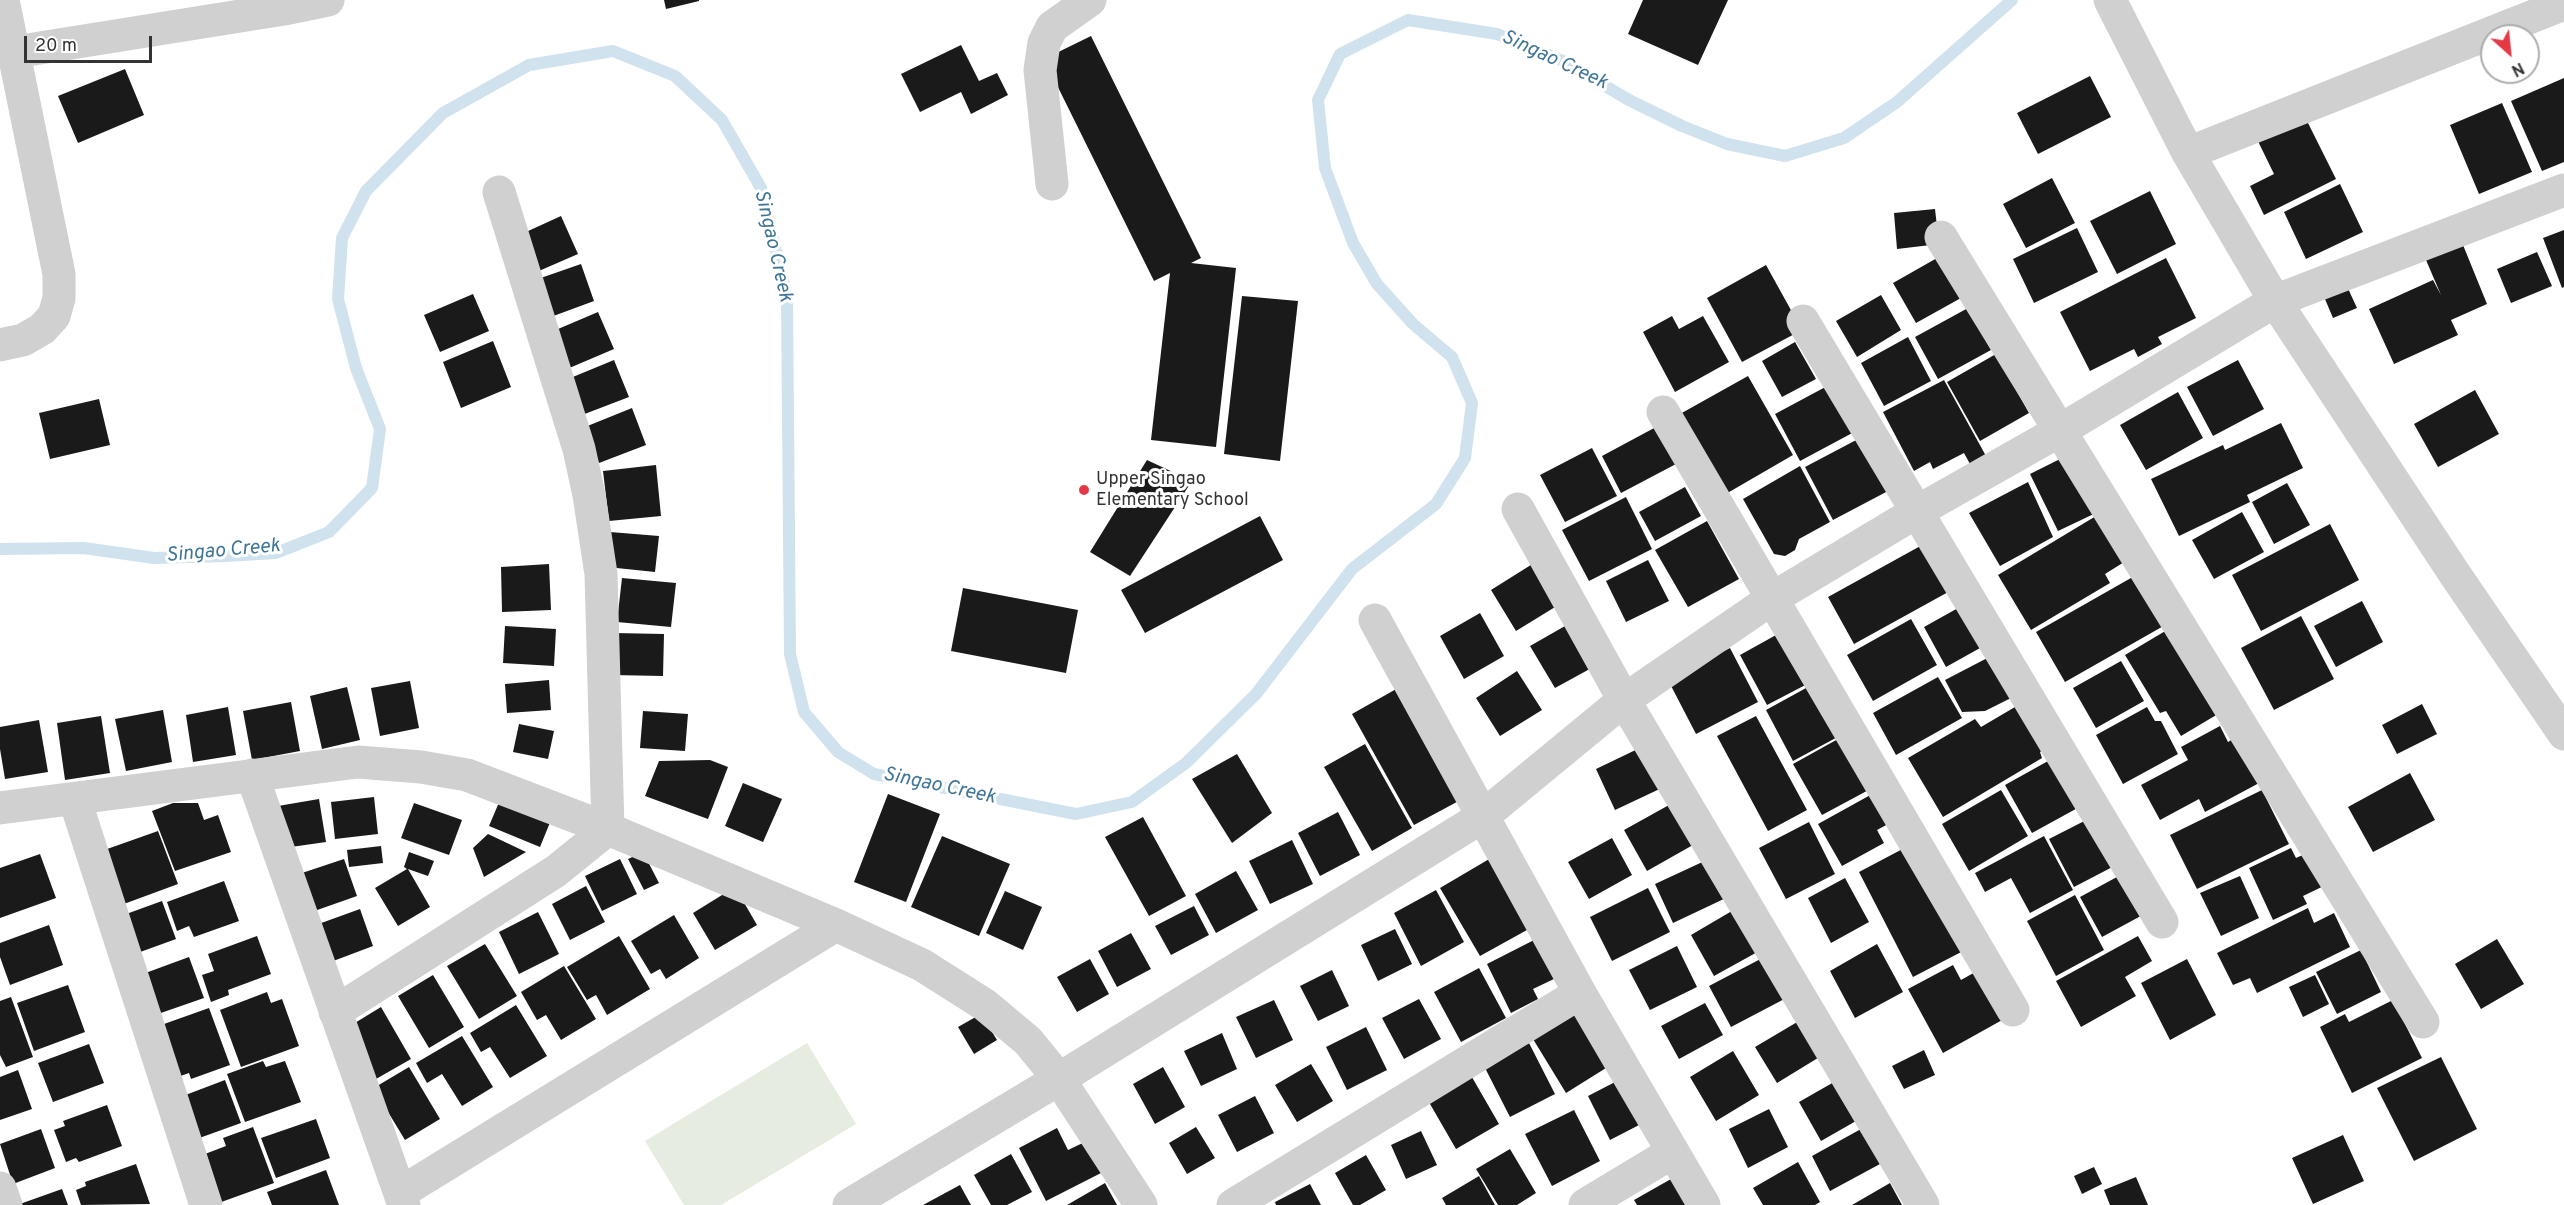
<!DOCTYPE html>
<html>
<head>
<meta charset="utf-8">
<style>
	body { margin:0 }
	#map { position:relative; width:2564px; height:1205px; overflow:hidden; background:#fff; font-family:Overpass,sans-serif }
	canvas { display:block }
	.north { position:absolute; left:2480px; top:24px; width:60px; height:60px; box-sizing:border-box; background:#fff; border:2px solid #adadad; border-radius:50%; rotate:153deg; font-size:16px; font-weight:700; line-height:24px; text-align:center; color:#333 }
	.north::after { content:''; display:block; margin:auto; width:21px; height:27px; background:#e63946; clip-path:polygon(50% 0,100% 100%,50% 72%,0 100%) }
	.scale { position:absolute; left:24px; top:36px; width:128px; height:27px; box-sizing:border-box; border:3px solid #333; border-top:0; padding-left:8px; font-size:18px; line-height:21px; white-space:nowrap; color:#333; -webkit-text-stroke:4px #fff; paint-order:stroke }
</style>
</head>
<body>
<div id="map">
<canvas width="2564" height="1205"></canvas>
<div class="north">N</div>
<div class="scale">20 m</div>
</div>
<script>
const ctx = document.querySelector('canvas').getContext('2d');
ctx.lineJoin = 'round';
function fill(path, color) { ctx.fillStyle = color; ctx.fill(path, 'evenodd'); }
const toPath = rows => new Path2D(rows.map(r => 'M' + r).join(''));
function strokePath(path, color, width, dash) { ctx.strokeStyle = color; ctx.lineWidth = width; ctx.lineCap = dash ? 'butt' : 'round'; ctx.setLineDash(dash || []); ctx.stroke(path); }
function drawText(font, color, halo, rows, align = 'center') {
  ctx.font = font + ' Overpass,sans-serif'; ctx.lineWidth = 6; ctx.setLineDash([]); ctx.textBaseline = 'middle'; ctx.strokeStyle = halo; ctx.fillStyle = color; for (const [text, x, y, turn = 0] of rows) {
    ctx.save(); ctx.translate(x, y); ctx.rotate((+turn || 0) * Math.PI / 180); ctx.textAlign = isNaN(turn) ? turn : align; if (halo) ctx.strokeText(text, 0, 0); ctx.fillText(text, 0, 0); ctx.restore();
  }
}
const green = toPath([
	[807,1043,856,1124,721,1205,684,1205,645,1141]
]);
const stream = toPath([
	[0,549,84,548,154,558,225,556,276,553,329,532,372,488,380,429,356,368,338,299,342,238,366,191,443,113,529,65,613,51,675,76,722,120,761,188,787,297,790,654,804,712,838,752,874,774,1076,814,1132,802,1186,763,1256,694,1352,569,1436,504,1465,458,1472,403,1452,357,1413,324,1377,284,1353,243,1325,168,1318,100,1340,54,1408,20,1497,34,1563,61,1629,100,1682,126,1727,144,1785,156,1844,138,1897,102,2012,0]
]);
const building = toPath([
	[664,0,699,0,699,1,666,9],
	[1643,0,1728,0,1698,65,1628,34],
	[1091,36,1201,258,1191,263,1236,268,1216,447,1151,440,1170,273,1154,281,1044,59],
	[961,45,979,81,997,73,1008,95,971,114,961,92,920,112,901,74],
	[125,69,144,115,78,143,58,96],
	[2090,76,2111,117,2038,154,2017,113],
	[2564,78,2564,162,2542,171,2511,101],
	[2502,103,2532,172,2479,194,2450,125],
	[2301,109,2336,179,2264,215,2250,186,2274,174,2254,133],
	[2052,178,2075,223,2026,248,2003,204],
	[2340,184,2363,232,2306,259,2284,212],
	[2150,191,2176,244,2117,274,2090,221],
	[1935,209,1939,244,1897,249,1894,213],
	[561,216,578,254,532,274,515,237],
	[2077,228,2098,272,2034,303,2013,259],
	[2564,230,2564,287,2562,288,2543,238],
	[2463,245,2487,304,2451,320,2458,335,2394,364,2369,309,2433,280,2441,295,2426,260],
	[2537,252,2552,286,2511,303,2497,269],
	[1937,258,1961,298,1916,323,1893,283],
	[2166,258,2196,318,2158,337,2162,344,2138,357,2134,349,2090,371,2060,312],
	[581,264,594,301,548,318,535,280],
	[1766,265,1802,330,1742,362,1707,298],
	[2345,282,2357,308,2333,318,2322,292],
	[473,294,489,331,440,352,424,315],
	[1881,295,1901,330,1857,357,1836,321],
	[1242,296,1298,301,1280,461,1224,454],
	[1968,308,1991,350,1938,379,1915,337],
	[598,312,614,349,567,369,551,332],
	[1672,316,1679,329,1703,316,1729,362,1675,392,1643,332],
	[1908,337,1931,381,1884,406,1861,363],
	[493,341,511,387,461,408,443,362],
	[1795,342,1816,379,1782,397,1762,361],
	[1996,354,2029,413,1980,441,1947,382],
	[614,360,629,397,582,415,568,379],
	[2238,360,2264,409,2213,436,2187,387],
	[1748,376,1793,455,1724,495,1680,414],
	[1944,380,1986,456,1970,464,1964,453,1933,469,1930,462,1914,471,1883,412],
	[1831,384,1856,431,1800,461,1775,414],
	[2475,390,2499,434,2438,467,2414,424],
	[2178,392,2203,438,2146,470,2120,425],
	[99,399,110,445,50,459,39,413],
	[632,408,646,445,599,463,585,427],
	[2281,423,2303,468,2247,495,2250,502,2179,536,2151,479,2223,445,2225,450],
	[1656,427,1676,464,1621,493,1602,456],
	[1860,438,1888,491,1833,520,1805,467],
	[1592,448,1617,496,1565,522,1540,475],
	[2072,453,2100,511,2058,531,2030,474],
	[1147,460,1192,481,1130,576,1090,552],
	[656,465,661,516,609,521,603,471],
	[1800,466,1830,522,1799,539,1795,550,1785,556,1774,554,1743,499],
	[2028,482,2053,537,2000,566,1969,513],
	[2287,483,2310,525,2274,544,2252,502],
	[1685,487,1701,516,1655,541,1639,512],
	[1626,497,1652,549,1589,581,1562,530],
	[2242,512,2264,552,2214,579,2192,540],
	[2101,513,2129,559,2105,574,2110,583,2031,630,1998,575],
	[1260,516,1283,560,1145,633,1121,590],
	[1707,521,1739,579,1688,607,1655,550],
	[2330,524,2359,580,2261,631,2232,575],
	[610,532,659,536,655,572,607,567],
	[1924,544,1950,591,1854,644,1828,597],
	[1648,560,1669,601,1626,622,1606,581],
	[1534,563,1560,604,1516,631,1491,590],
	[549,564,551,610,502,612,501,567],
	[2138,574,2167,624,2065,682,2036,632],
	[622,578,676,583,671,627,617,622],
	[963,588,1078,610,1066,673,951,651],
	[2362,601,2383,642,2336,667,2314,626],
	[1967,603,1989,643,1946,667,1924,627],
	[1480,613,1504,656,1464,679,1440,636],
	[2301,616,2334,679,2274,710,2241,648],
	[1911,619,1937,665,1873,701,1847,655],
	[1572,622,1597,665,1555,688,1530,646],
	[505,626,556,629,554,666,503,663],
	[2172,627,2223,711,2181,736,2166,711,2160,713,2125,655],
	[1785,630,1813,681,1767,705,1740,655],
	[614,633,664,634,663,676,612,675],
	[1730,648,1758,702,1696,734,1668,680],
	[1995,654,2017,695,1985,711,1962,712,1945,680],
	[2121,661,2144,701,2096,728,2073,688],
	[1517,671,1542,710,1500,736,1476,698],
	[1938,677,1962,718,1896,755,1873,713],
	[549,680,551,710,507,713,505,684],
	[410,681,419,728,380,736,371,688],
	[1817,682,1845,733,1793,761,1766,710],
	[1405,684,1468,796,1414,825,1352,714],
	[347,687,360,740,322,749,310,696],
	[291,702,300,751,252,760,243,711],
	[2422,704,2437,734,2397,754,2382,725],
	[228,707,236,755,193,762,186,715],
	[2015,707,2048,747,2040,752,2042,758,1943,817,1908,758,1975,719,1981,727],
	[2147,707,2155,721,2161,721,2178,754,2123,784,2096,735],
	[163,710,172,762,126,771,115,719],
	[643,711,688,714,685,751,640,748],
	[101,716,110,773,65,780,57,723],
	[1756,716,1807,810,1768,831,1717,736],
	[39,720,48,772,5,779,0,749,0,727],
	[519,724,554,731,548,759,513,752],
	[2220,726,2228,742,2236,737,2261,782,2205,812,2199,799,2160,820,2141,785,2188,760,2181,747],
	[1847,734,1876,786,1822,815,1793,764],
	[1365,744,1412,828,1372,851,1324,767],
	[1646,745,1666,786,1615,810,1596,769],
	[1237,754,1272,813,1232,843,1192,779],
	[2057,756,2083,805,2032,833,2005,785],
	[710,760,728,767,708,819,645,796,659,761],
	[2410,773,2435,820,2373,852,2348,807],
	[743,783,782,799,763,842,725,826],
	[2001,790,2028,836,1969,871,1942,824],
	[2262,790,2289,844,2197,889,2170,835],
	[1874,793,1890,823,1877,830,1884,843,1842,866,1818,824],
	[888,794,940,814,906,902,854,882],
	[374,797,378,834,335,839,331,802],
	[319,799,326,842,284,848,278,806],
	[500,800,551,820,540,847,489,826],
	[1678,800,1700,841,1647,871,1624,830],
	[173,803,198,803,204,820,218,815,231,852,175,871,152,811],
	[414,803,462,820,449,855,401,838],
	[1338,812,1360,855,1320,876,1298,833],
	[2098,814,2122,862,2074,887,2049,839],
	[1143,817,1186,896,1149,916,1105,837],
	[1809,822,1835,874,1786,899,1759,848],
	[158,831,178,884,113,908,93,854],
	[488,834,526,852,484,877,473,848],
	[942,836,1010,864,979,936,911,907],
	[2044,836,2073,890,2030,913,2011,878,1985,892,1975,873],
	[1612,838,1632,875,1589,899,1568,862],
	[1292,840,1313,884,1270,904,1249,861],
	[1912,844,1967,949,1913,977,1859,872],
	[381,846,383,863,349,867,347,850],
	[2291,848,2296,858,2316,849,2332,882,2303,896,2307,904,2273,920,2249,868],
	[409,852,434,861,428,876,408,869,430,907,398,926,375,888,407,869,404,867],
	[643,852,659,883,644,890,628,859],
	[40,854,56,898,0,918,0,868],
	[1496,855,1536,925,1480,956,1440,888],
	[1711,858,1728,897,1673,923,1655,884],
	[344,859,357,896,303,915,290,877],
	[620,859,637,894,602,911,585,876],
	[1236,871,1258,910,1216,933,1195,894],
	[2128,871,2150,911,2102,937,2080,897],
	[2240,876,2259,918,2221,936,2200,893],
	[1845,878,1869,922,1831,943,1808,898],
	[224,881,239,921,194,937,189,926,177,931,167,902],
	[586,886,605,922,570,940,552,904],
	[735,887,757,925,715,950,693,913],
	[1648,888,1670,932,1612,961,1590,917],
	[1436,890,1464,942,1421,966,1394,913],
	[1005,891,1042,907,1023,950,986,933],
	[2075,895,2104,950,2056,976,2027,921],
	[162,901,176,939,132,955,118,917],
	[1194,906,1209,935,1171,955,1155,926],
	[1737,908,1761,950,1714,976,1691,935],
	[2308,908,2314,923,2334,913,2350,947,2257,993,2250,978,2233,985,2217,953],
	[360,909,373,946,328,963,313,926],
	[538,912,559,954,519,974,499,932],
	[674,915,699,958,666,979,660,969,651,974,631,941],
	[49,925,63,965,10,985,0,957,0,943],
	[1395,929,1412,964,1378,981,1361,945],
	[1131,933,1151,969,1117,987,1098,951],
	[257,936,271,974,228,990,229,995,211,1002,202,975,214,971,208,954],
	[619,936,650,989,607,1015,596,995,587,1000,567,967],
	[2138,936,2152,961,2125,977,2136,996,2081,1027,2056,981],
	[1538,938,1558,977,1533,989,1538,999,1511,1013,1487,964],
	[2497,939,2524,984,2481,1009,2455,964],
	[485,944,517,996,479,1019,447,966],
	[1877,944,1903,992,1855,1018,1830,971],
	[1677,946,1697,987,1650,1010,1629,970],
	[2361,950,2381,992,2337,1014,2316,972],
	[1770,954,1792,995,1731,1027,1709,986],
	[189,957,204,998,155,1015,140,975],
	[1090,959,1109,994,1077,1012,1057,977],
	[2187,959,2216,1015,2170,1040,2141,983],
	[1953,965,1961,980,1977,971,2004,1019,1943,1053,1908,989],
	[564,966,596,1019,561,1040,546,1015,537,1020,521,992],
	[1479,968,1506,1018,1461,1042,1434,992],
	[1332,970,1349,1006,1318,1021,1300,986],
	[433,975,464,1027,429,1048,398,996],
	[2315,975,2329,1004,2303,1017,2289,987],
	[68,985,85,1032,34,1051,17,1003],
	[267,992,271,1003,282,999,299,1046,241,1067,220,1010],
	[11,997,33,1057,6,1067,0,1055,0,1001],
	[1419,999,1441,1039,1404,1059,1382,1018],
	[1274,1000,1293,1040,1256,1058,1236,1017],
	[2393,1000,2422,1058,2352,1093,2320,1027,2345,1014,2349,1022],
	[1705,1003,1723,1035,1679,1059,1661,1026],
	[516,1005,547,1056,510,1078,490,1047,481,1052,470,1033],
	[381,1007,411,1059,369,1083,345,1029],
	[209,1008,230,1065,191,1079,189,1073,172,1079,164,1024],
	[1582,1009,1614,1063,1566,1093,1533,1039],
	[981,1014,997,1040,974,1054,958,1027],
	[1804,1018,1826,1053,1777,1083,1755,1047],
	[1366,1027,1387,1070,1347,1090,1326,1047],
	[1222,1033,1237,1069,1201,1086,1184,1051],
	[462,1036,493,1087,462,1106,442,1074,427,1083,416,1063],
	[1529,1043,1555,1094,1510,1117,1484,1066],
	[89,1044,104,1083,53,1102,38,1063],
	[1924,1050,1935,1075,1904,1089,1892,1066],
	[1733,1051,1759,1095,1716,1121,1690,1077],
	[2441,1057,2477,1129,2414,1161,2377,1088],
	[263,1061,266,1067,285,1061,301,1102,245,1122,227,1074],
	[1311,1064,1333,1101,1297,1122,1275,1085],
	[409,1067,440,1119,405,1140,385,1107,367,1092],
	[1163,1067,1185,1107,1155,1124,1133,1084],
	[18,1070,32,1109,0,1120,0,1077],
	[1469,1072,1499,1124,1456,1149,1426,1097],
	[1841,1078,1863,1117,1821,1141,1799,1102],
	[225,1080,241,1123,191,1141,175,1099],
	[1619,1080,1641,1124,1610,1140,1588,1096],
	[1255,1096,1274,1133,1237,1152,1218,1115],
	[107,1105,122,1146,79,1162,76,1158,66,1162,54,1130,65,1126,63,1121],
	[1769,1109,1788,1147,1748,1168,1729,1129],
	[1574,1110,1600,1161,1552,1186,1525,1134],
	[316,1119,330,1158,276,1178,261,1138],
	[253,1127,274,1183,213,1205,197,1157,226,1146,223,1138],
	[1196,1127,1215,1158,1187,1174,1169,1143],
	[1057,1128,1068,1150,1087,1141,1103,1172,1046,1201,1019,1148],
	[41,1129,55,1168,13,1184,0,1144],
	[1861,1129,1880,1164,1830,1191,1812,1156],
	[1421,1131,1437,1165,1406,1179,1391,1145],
	[2343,1135,2364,1181,2313,1204,2292,1158],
	[1510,1149,1536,1193,1517,1205,1498,1205,1476,1169],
	[1011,1154,1032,1192,1007,1205,991,1205,974,1175],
	[1366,1155,1386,1190,1360,1205,1353,1205,1335,1173],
	[1798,1162,1820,1202,1815,1205,1763,1205,1753,1188],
	[136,1164,150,1204,81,1205,76,1190,86,1186,85,1182],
	[2094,1167,2102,1184,2082,1194,2074,1176],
	[326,1170,339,1205,272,1205,267,1192],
	[1479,1176,1495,1205,1446,1205,1442,1198],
	[2136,1177,2148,1205,2110,1205,2104,1190],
	[1671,1179,1686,1205,1637,1205,1634,1200],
	[1105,1183,1117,1205,1067,1205],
	[1890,1183,1902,1205,1852,1205],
	[1310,1184,1321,1205,1276,1205,1275,1202],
	[960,1185,971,1205,923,1205],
	[62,1189,68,1205,17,1205]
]);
const minor = toPath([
	[2110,0,2188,153,2275,301,2454,573,2564,734],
	[15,52,284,9,328,0],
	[2188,153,2564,4],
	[1052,184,1040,70,1044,43,1052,27,1090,0],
	[1941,237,2423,1022],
	[1803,321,2162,922],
	[0,345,23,340,42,329,54,316,59,298,59,274,3,0],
	[1663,412,2013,1010],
	[1518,509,1624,700,1923,1205],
	[1375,620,1580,993,1704,1205],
	[252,775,404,1205],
	[75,800,206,1205],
	[0,808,358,762,421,767,467,775,608,829,836,925,922,965,985,1005,1028,1041,1059,1079,1141,1205],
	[335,1012,556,871,608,829,601,574,589,495,579,449,499,192],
	[0,1188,6,1205],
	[400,1193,836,925],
	[849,1205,1059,1079,1482,817,1624,700,1773,598,1918,511,2061,430,2275,301,2564,190],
	[1233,1205,1580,993],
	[1585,1205,1673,1152]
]);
const markers = [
	[1084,490,6,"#e63946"]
];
const poiNames = [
	["Upper Singao",1096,480],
	["Elementary School",1096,501]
];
const waterNames = [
	["Singao Creek",1554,61,25],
	["Singao Creek",772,246,77],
	["Singao Creek",223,552,-5],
	["Singao Creek",939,787,12]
];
fill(green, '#e6ecdf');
strokePath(stream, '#cfe2ee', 12);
fill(building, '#1a1a1a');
strokePath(minor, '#d0d0d0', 33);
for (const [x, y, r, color] of markers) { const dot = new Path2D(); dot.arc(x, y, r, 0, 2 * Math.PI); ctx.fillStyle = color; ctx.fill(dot); strokePath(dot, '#fff', 2); }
drawText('18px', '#333', '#fff', poiNames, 'left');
drawText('italic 20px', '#3f7597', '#fff', waterNames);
</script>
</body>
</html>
